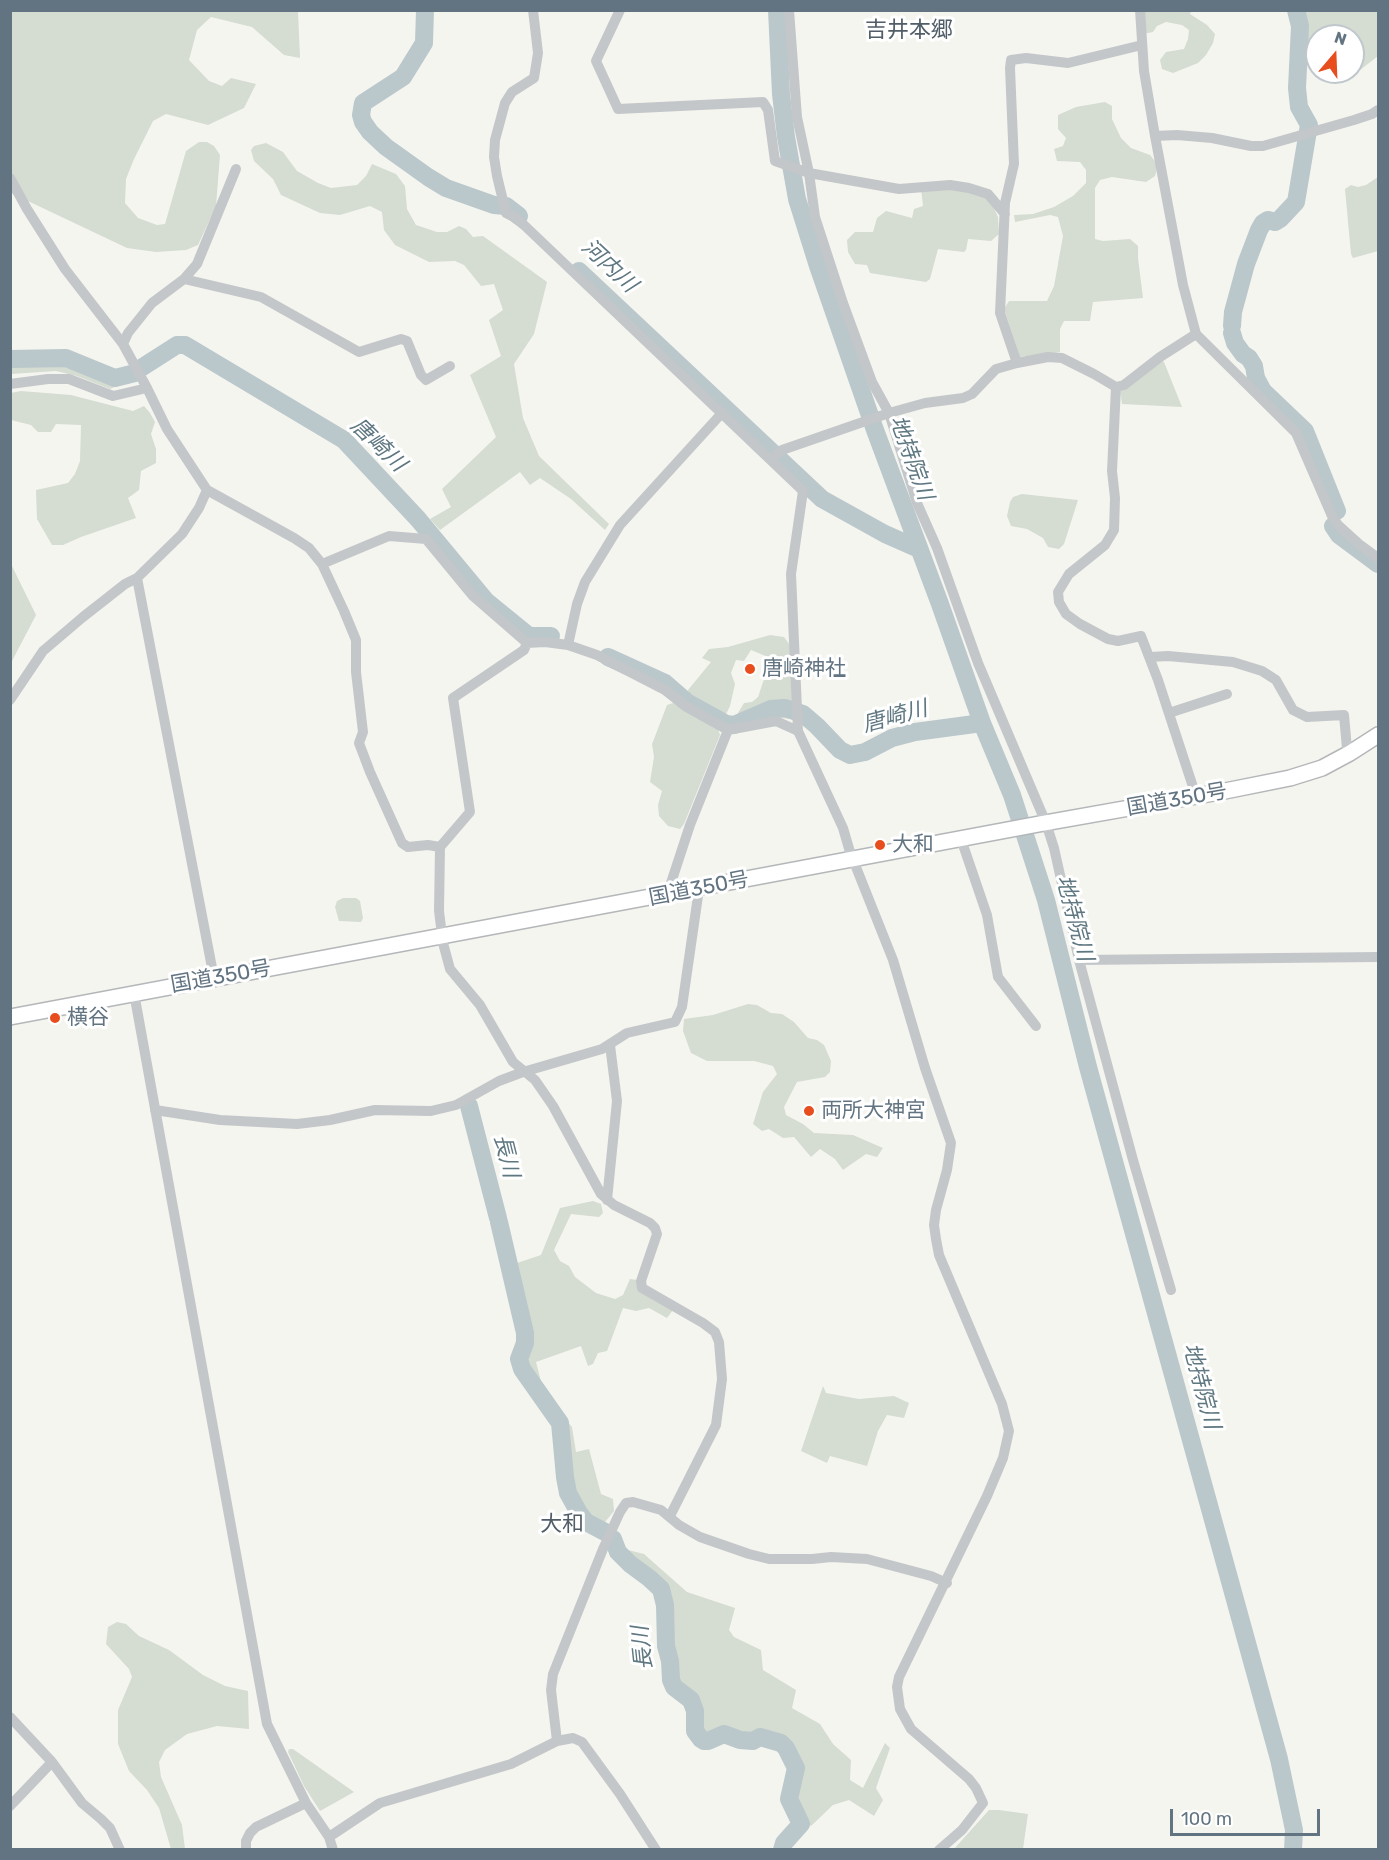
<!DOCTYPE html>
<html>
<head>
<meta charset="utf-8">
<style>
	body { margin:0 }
	#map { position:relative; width:1389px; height:1860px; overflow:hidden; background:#f5f5f0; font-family:Rubik,sans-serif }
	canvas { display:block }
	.frame { position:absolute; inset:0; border:12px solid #627482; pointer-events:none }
	.north { position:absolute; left:1305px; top:24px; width:60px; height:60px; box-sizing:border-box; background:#fff; border:2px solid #c0c7cd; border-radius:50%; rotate:19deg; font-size:16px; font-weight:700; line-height:24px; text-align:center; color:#627482 }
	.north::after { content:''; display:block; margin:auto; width:21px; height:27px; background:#e84d1d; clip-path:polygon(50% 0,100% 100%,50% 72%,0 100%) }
	.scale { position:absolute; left:1170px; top:1809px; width:150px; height:27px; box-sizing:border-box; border:3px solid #627482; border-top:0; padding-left:8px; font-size:18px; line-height:21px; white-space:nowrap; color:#627482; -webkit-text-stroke:4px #fff; paint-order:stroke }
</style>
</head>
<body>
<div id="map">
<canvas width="1389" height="1860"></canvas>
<div class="frame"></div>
<div class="north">N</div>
<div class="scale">100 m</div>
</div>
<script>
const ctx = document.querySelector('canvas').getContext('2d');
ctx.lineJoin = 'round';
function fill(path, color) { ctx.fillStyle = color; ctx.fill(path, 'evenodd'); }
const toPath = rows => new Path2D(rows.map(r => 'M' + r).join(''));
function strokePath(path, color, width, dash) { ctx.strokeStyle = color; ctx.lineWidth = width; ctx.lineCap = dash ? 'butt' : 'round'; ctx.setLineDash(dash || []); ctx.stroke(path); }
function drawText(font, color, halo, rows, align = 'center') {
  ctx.font = font + ' Rubik,"Noto Sans JP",sans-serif'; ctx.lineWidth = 6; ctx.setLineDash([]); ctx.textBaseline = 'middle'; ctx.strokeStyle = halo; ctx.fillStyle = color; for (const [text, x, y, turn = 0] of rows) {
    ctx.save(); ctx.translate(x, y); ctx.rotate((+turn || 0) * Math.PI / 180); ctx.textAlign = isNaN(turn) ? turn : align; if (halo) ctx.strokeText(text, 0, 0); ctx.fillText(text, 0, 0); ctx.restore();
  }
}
const green = toPath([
	[11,11,298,11,300,58,284,55,252,27,211,17,197,30,189,60,209,81,222,86,231,78,256,84,244,108,208,125,166,114,153,121,134,159,126,179,125,203,138,218,157,225,165,224,186,151,199,142,207,142,214,146,220,155,216,206,198,245,186,250,156,252,127,248,11,193],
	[1143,11,1191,11,1190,14,1207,25,1215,34,1213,43,1206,55,1198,63,1173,73,1162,69,1160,60,1166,52,1184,49,1188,39,1189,30,1182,25,1166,22,1157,26,1153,32,1143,34],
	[1299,11,1378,11,1378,56,1355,74,1350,72,1353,72,1353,36,1317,36,1317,53,1310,54],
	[1105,102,1112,106,1112,119,1121,138,1131,148,1150,155,1158,165,1155,176,1146,182,1112,177,1100,180,1095,188,1095,239,1103,241,1130,239,1138,246,1138,258,1143,298,1093,302,1090,321,1064,321,1060,329,1060,352,1020,357,1004,309,1009,301,1047,301,1054,286,1063,236,1058,217,1050,215,1015,222,1014,215,1033,214,1054,207,1073,196,1086,183,1086,170,1080,162,1057,161,1054,149,1063,146,1066,138,1058,129,1058,115,1076,107],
	[266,143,283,152,297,171,318,183,331,188,357,185,366,176,372,164,396,174,405,186,407,209,416,225,437,232,447,232,459,226,466,229,473,237,483,236,547,282,534,334,514,364,523,418,539,456,609,524,605,530,571,499,540,478,530,485,520,472,440,530,430,519,451,507,442,489,496,437,470,375,501,356,489,320,503,310,494,284,481,286,464,265,455,261,429,262,395,245,384,230,382,212,370,206,340,215,320,213,281,195,273,179,254,161,251,150,254,146],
	[1378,177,1378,251,1353,258,1351,254,1345,189,1351,185,1358,187,1366,185],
	[921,188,957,188,986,197,993,206,998,217,999,234,991,241,968,239,966,250,964,252,938,249,930,279,926,282,870,273,867,265,855,264,848,252,847,240,855,232,873,232,877,218,886,211,912,218,914,209,923,206],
	[1159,358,1164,362,1182,407,1122,404,1120,388],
	[63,361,114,381,117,383,117,386,110,389,77,376,56,371,11,374,10,362],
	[21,391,71,395,133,411,144,406,150,413,155,422,151,434,156,449,156,463,141,471,139,490,128,498,136,518,81,537,63,545,52,545,37,519,36,490,68,483,75,474,80,461,81,425,56,424,51,432,38,432,31,425,11,420,11,393],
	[1022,494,1078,500,1064,544,1059,549,1048,547,1043,538,1027,529,1011,526,1007,516,1010,502,1013,497],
	[11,564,36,615,11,663],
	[770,635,784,637,790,645,794,719,765,717,752,713,737,719,738,713,744,703,752,702,758,697,767,670,768,657,751,650,744,661,736,660,731,673,735,684,730,706,725,716,690,699,688,690,711,662,702,658,709,649,728,647],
	[673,703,718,729,720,735,684,824,680,829,668,826,659,816,658,805,662,791,650,782,654,757,652,744,654,739,667,705],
	[343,898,356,898,360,901,363,918,361,922,339,921,335,907,337,901],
	[748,1004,757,1005,771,1013,782,1014,794,1022,808,1038,817,1040,824,1045,831,1061,830,1072,825,1077,797,1082,784,1107,786,1115,803,1124,814,1133,853,1135,883,1148,877,1157,866,1154,843,1170,835,1159,820,1149,811,1157,794,1137,783,1138,769,1129,762,1131,753,1124,763,1092,777,1074,773,1066,754,1061,707,1061,691,1053,683,1031,684,1019,713,1015],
	[593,1201,601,1204,603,1213,599,1217,571,1214,554,1250,560,1261,569,1266,575,1277,596,1293,615,1299,623,1295,630,1279,637,1280,673,1310,667,1318,649,1308,636,1311,623,1308,607,1351,598,1353,593,1364,588,1366,581,1346,536,1362,543,1389,552,1404,572,1427,576,1452,589,1449,601,1494,613,1499,614,1511,605,1522,598,1525,588,1519,572,1490,563,1423,523,1366,522,1358,528,1345,529,1330,514,1264,541,1255,560,1208],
	[823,1386,826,1393,859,1399,894,1396,909,1403,904,1418,887,1415,878,1431,867,1466,830,1456,827,1463,801,1451],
	[628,1550,644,1554,687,1592,735,1608,729,1630,734,1637,761,1650,763,1670,796,1690,792,1708,820,1724,833,1744,851,1760,850,1780,863,1788,885,1743,890,1748,876,1788,883,1800,874,1816,849,1800,833,1805,811,1826,803,1818,793,1798,800,1767,790,1744,778,1736,759,1733,750,1737,723,1730,711,1736,705,1735,700,1730,694,1699,677,1684,669,1641,668,1593,661,1581,626,1557],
	[117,1622,126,1624,139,1636,169,1650,203,1675,225,1686,248,1691,249,1729,217,1726,187,1734,165,1750,159,1762,161,1777,182,1825,185,1849,171,1849,159,1808,147,1790,129,1771,118,1744,118,1710,132,1677,129,1669,106,1644,108,1627],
	[289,1749,293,1749,354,1792,320,1811,304,1786,288,1752],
	[989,1810,999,1810,1028,1814,1023,1849,954,1849]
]);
const river = toPath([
	[425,10,424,43,403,77,363,103,361,115,363,122,370,132,386,147,428,177,446,188,494,205,506,206,519,216],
	[777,10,781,94,786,137,797,199,818,266,875,430,940,604,982,723,1012,795,1046,900,1088,1067,1279,1759,1294,1830,1293,1850],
	[579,271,822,499,885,534,919,549],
	[1232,326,1233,312,1246,264,1259,230,1263,223,1268,220,1275,222,1280,219,1296,202,1309,125,1299,107,1297,88,1300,26,1296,10],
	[1232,333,1235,343,1243,354,1249,358,1254,366,1256,378,1263,391,1305,431,1337,511],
	[10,359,66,358,115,378,135,373],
	[141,368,177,345,185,345,344,440,418,519,486,601,529,636,551,636],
	[1333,526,1339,535,1378,564],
	[608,657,665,683,688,703,726,724,734,725,771,709,785,708,803,714,817,726,840,750,850,755,865,752,892,738,915,732,982,723],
	[469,1106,498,1218],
	[499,1222,525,1333,525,1343,519,1359,522,1369,560,1423,565,1477,568,1493,579,1513,586,1522,605,1532],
	[613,1539,618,1552,630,1564,649,1578,661,1589,665,1605,666,1646,670,1661,671,1680,674,1687,691,1700,695,1711,695,1731,701,1739,704,1741,708,1741,724,1734,740,1740,753,1741,760,1737,781,1743,786,1748,796,1768,789,1799,801,1824,784,1843,782,1850]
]);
const minor = toPath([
	[533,10,538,53,534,78,512,92,505,103,495,140,494,157,497,176,506,213,514,217,524,225,803,491,791,574,798,731,843,828,850,852,893,960,925,1068,951,1143,947,1170,936,1210,934,1225,936,1239,939,1255,1002,1404,1009,1431,1003,1458,987,1496,899,1677,897,1687,900,1709,911,1729,969,1779,976,1788,983,1803,962,1830,939,1850],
	[620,10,596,61,618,109,763,102,768,110,775,161,809,173,899,189,950,185,969,188,988,194,1005,214],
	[789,10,797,117,809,173,815,217,843,303,872,382,889,413,917,503,937,548,978,663,1046,823,1054,848,1079,960,1133,1160,1171,1290],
	[1140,10,1144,71,1155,136,1183,285,1196,334,1296,433,1332,516,1338,525,1359,544,1378,558],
	[1155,136,1177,135,1212,138,1251,146,1263,146,1354,120,1372,114,1378,110],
	[10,178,27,209,65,269,123,344,147,388,167,429,207,490,294,538,309,548,322,564,344,611,356,640,356,672,363,732,359,743,370,772,402,843,408,847,428,845,440,847],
	[184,279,261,297,359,352,401,339,407,341,421,375,426,380,450,366],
	[123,344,128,333,152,303,184,279,197,264,236,169],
	[1017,363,1000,313,1005,203,1014,164,1010,68,1011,60,1026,58,1068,63,1142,45],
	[10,384,48,379,69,379,113,396,147,388],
	[1116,387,1112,471,1115,498,1114,530,1105,545,1069,574,1058,592,1059,602,1066,614,1080,624,1108,639,1118,641,1141,636,1158,680,1196,796],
	[772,459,782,450,889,413,925,403,963,398,972,394,996,369,1017,363,1048,357,1062,358,1094,374,1116,387,1124,385,1160,357,1196,334],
	[322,564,389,536,426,539,473,596,527,643,545,642,568,645,597,655,665,690,684,705,728,730,776,721,798,731],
	[137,578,214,978],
	[527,643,524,650,453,698,470,812,440,847,439,911,443,943,450,969,480,1005,513,1062,535,1080,553,1106,601,1194,614,1205,650,1223,655,1228,657,1234,641,1281,642,1288,703,1323,715,1332,719,1342,722,1379,716,1425,670,1516],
	[568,645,577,604,585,582,620,525,722,413],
	[1150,657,1168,656,1233,662,1262,671,1276,680,1293,710,1307,717,1344,715,1347,749,1350,753],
	[10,700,43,651,83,617,125,584,137,578,182,534,199,508,207,490],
	[1169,713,1227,694],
	[961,839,987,915,998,977,1036,1026],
	[667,895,690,825,728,730],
	[1079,960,1378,957],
	[134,993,267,1724,306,1803,329,1837,333,1850],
	[155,1110,220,1120,297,1124,330,1120,375,1110,431,1111,456,1105,499,1081,523,1072,602,1049,627,1033,675,1022,682,1007,699,889],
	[607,1200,617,1101,610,1045],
	[10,1717,52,1762,82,1803,101,1819,110,1828,120,1850],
	[557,1741,551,1690,553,1674,603,1549,620,1512,626,1503,633,1502,661,1510,679,1525,700,1537,749,1554,769,1559,812,1559,831,1557,867,1559,931,1576,947,1583],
	[10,1806,52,1762],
	[329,1837,380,1803,511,1764,557,1741,573,1738,582,1742,620,1794,656,1850],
	[246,1850,246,1841,250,1833,256,1827,306,1803]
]);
const highway = toPath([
	[10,1017,1039,824,1225,791,1290,778,1322,768,1350,753,1378,735]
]);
const markers = [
	[750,669,6,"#e84d1d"],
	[880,845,6,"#e84d1d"],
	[55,1018,6,"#e84d1d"],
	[809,1111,6,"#e84d1d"]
];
const poiNames = [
	["唐崎神社",762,669],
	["大和",892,845],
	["横谷",67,1018],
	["両所大神宮",821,1111]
];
const streetNames = [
	["国道350号",1177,800,-10],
	["国道350号",699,889,-11],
	["国道350号",221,977,-10]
];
const neighbourhoodNames = [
	["吉井本郷",909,31],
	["大和",562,1525]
];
const waterNames = [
	["河内川",609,266,43],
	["唐崎川",378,445,44],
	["地持院川",911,458,70],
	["唐崎川",895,717,-15],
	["地持院川",1074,918,75],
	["長川",506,1156,76],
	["地持院川",1201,1386,75],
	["長川",643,1648,-96]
];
fill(green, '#d5dcd1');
strokePath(river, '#bac7cb', 18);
strokePath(highway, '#b4b7ba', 18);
strokePath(minor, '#c4c7ca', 10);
strokePath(highway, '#fff', 15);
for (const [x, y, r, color] of markers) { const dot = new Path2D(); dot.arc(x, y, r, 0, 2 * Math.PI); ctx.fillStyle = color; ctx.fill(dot); strokePath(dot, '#fff', 2); }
drawText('21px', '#627482', '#fff', poiNames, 'left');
drawText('21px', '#627482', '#fff', streetNames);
drawText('22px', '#515d67', '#fff', neighbourhoodNames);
drawText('italic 22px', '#5e7780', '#fff', waterNames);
</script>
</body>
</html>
